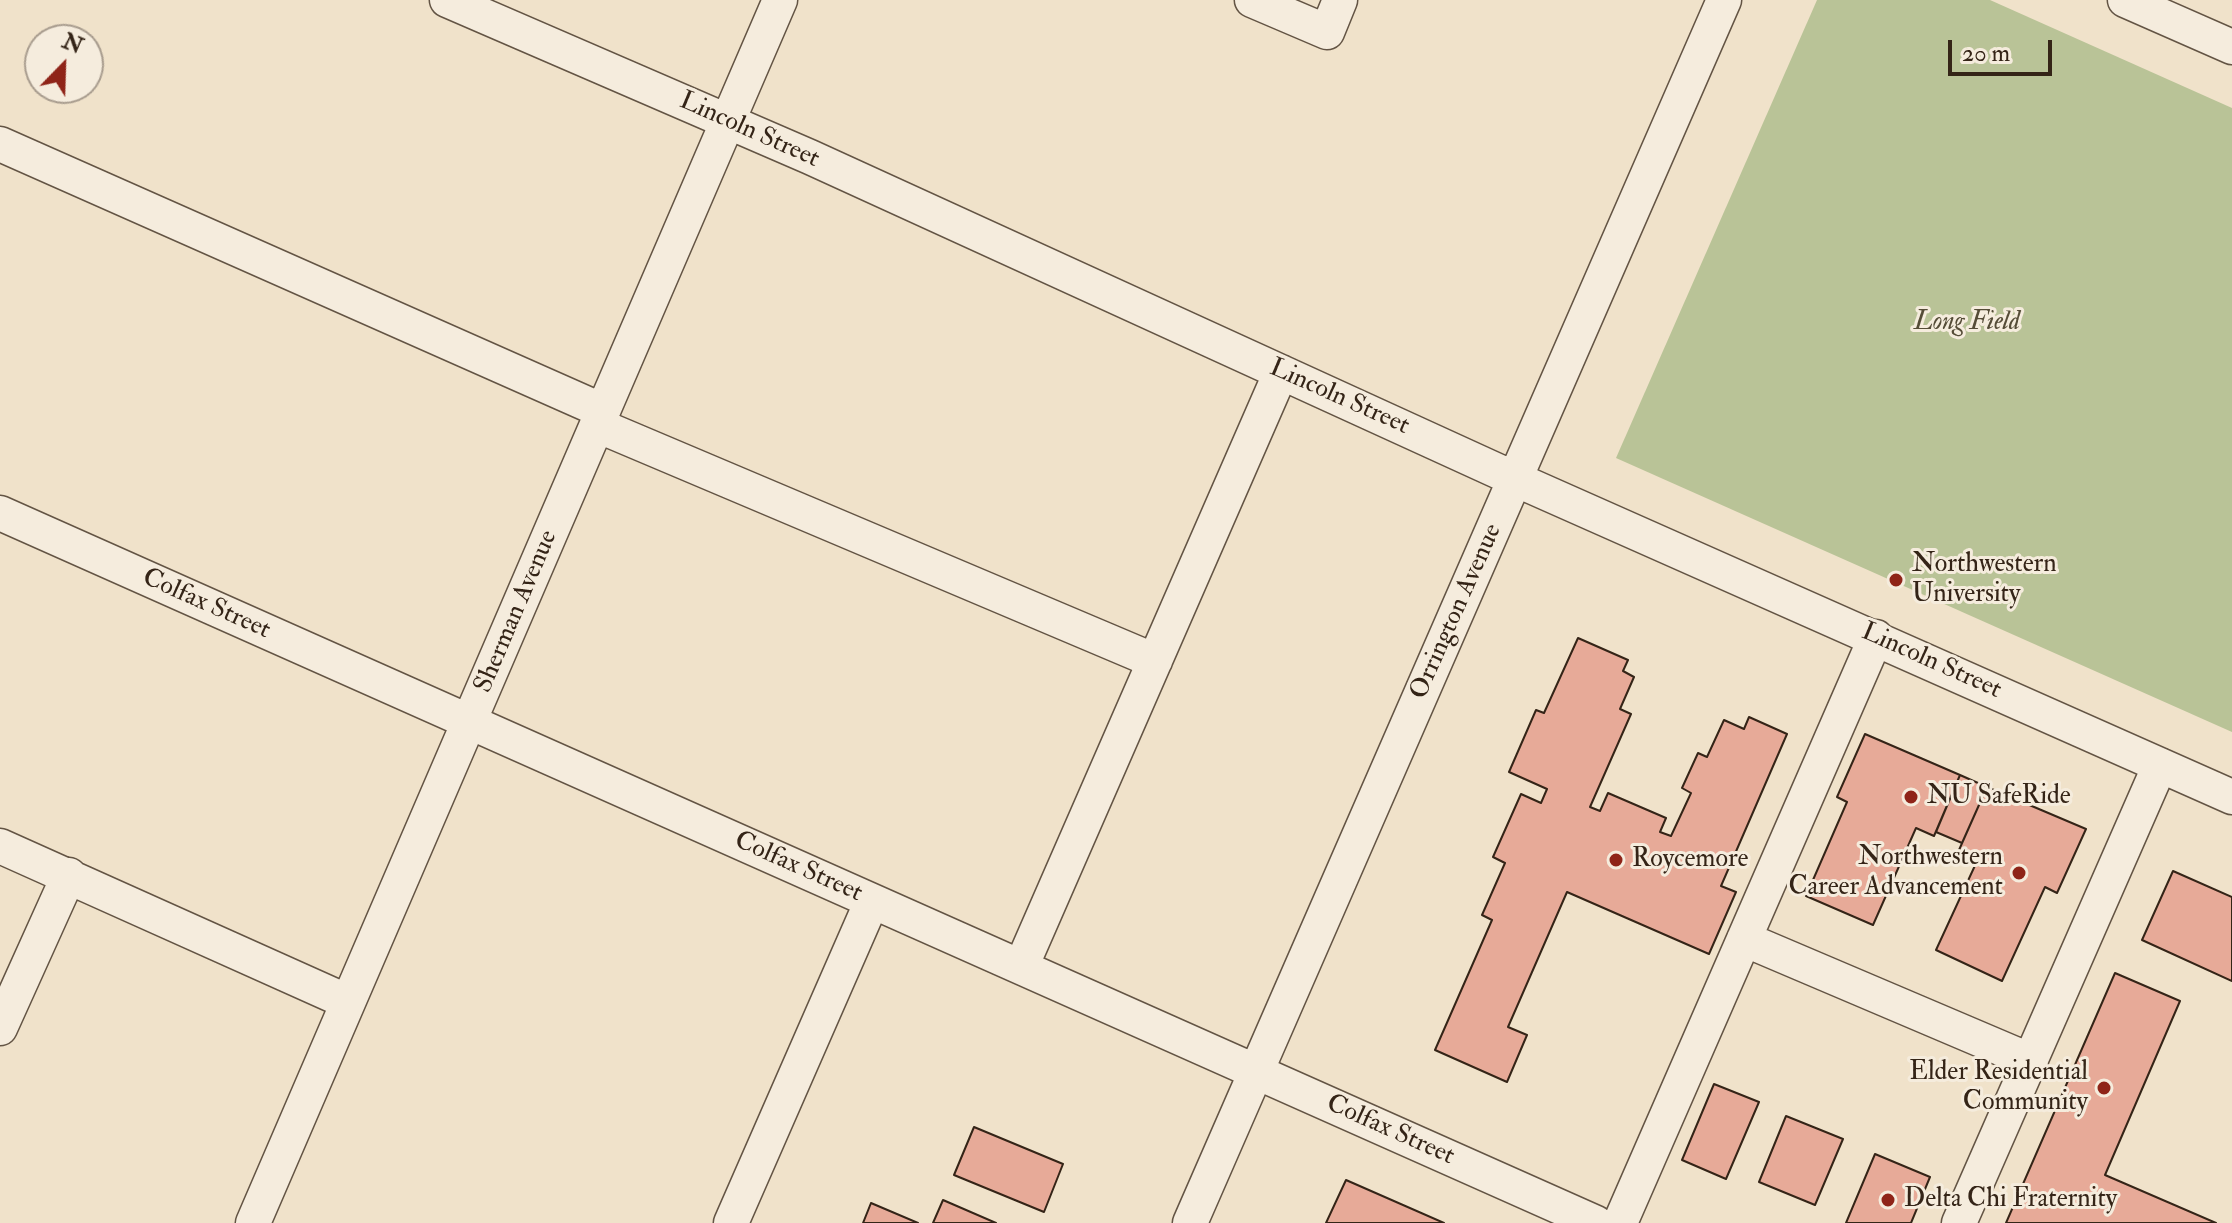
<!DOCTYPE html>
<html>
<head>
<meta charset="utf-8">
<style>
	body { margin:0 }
	#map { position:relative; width:2232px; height:1223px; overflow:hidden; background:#f0e2ca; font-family:"IM FELL Double Pica",serif }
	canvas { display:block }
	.north { position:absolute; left:24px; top:24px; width:80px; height:80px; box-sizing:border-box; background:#f5ecdd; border:2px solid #a89c8e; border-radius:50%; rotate:23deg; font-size:22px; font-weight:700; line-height:32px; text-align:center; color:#342417 }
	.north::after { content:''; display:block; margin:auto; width:28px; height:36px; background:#8f2418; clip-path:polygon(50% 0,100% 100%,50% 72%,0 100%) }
	.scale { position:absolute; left:1948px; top:40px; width:104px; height:36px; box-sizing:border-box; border:4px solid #342417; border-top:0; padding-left:10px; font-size:24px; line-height:28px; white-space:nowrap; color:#342417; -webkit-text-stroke:6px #f5ecdd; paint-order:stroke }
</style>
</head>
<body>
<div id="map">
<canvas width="2232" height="1223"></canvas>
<div class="north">N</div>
<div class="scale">20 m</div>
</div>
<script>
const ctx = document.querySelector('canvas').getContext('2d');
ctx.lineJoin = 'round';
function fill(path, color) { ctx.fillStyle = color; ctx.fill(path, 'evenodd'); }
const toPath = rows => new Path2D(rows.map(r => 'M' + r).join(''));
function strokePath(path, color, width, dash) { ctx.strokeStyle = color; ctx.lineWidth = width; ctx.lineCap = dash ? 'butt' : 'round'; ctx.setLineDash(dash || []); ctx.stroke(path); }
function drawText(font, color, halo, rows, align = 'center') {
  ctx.font = font + ' "IM FELL Double Pica",serif'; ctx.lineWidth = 6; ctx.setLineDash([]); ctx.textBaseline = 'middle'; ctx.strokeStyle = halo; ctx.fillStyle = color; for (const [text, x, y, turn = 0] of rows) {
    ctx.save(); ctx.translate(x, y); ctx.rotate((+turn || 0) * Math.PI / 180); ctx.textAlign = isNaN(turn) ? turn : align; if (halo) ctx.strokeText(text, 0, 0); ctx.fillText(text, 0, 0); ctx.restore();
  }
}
const green = toPath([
	[1817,0,1990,0,2232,108,2232,732,1616,458]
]);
const building = toPath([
	[1578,638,1628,660,1623,671,1634,677,1620,709,1631,714,1590,807,1600,811,1608,793,1666,818,1660,832,1671,836,1691,793,1682,788,1698,753,1707,757,1724,720,1744,729,1749,717,1787,734,1721,886,1736,892,1709,954,1567,892,1508,1027,1527,1035,1507,1082,1435,1050,1492,920,1482,915,1505,863,1493,857,1521,794,1541,803,1547,789,1509,772,1536,710,1544,713,1578,638],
	[1865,734,1960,775,1934,836,1916,828,1873,925,1806,896,1847,802,1837,797,1865,734],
	[1960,775,1987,787,1962,843,1936,832,1960,775],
	[1987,787,2086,829,2057,893,2045,887,2002,981,1936,950,1978,859,1959,850,1987,787],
	[2173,871,2232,897,2232,981,2142,940,2173,871],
	[2115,973,2180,1001,2105,1175,2216,1223,2006,1223,2115,973],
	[1714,1084,1759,1102,1726,1179,1682,1160,1714,1084],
	[1786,1116,1843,1139,1815,1205,1759,1182,1786,1116],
	[974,1127,1063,1164,1044,1212,954,1175,974,1127],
	[1875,1154,1930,1177,1911,1223,1846,1223,1875,1154],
	[1346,1180,1444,1223,1326,1223,1346,1180],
	[943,1200,996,1223,933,1223,943,1200],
	[871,1203,918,1223,863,1223,871,1203]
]);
const minor = toPath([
	[447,0,810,157,1515,479,2232,797],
	[1252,0,1327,32,1340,0],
	[2125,0,2232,47],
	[0,144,603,411],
	[597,425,1155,661],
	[0,513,1596,1223],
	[0,846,348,1002],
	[1744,939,2031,1061],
	[1021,967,1281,372],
	[0,1028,69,875],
	[253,1223,780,0],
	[731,1223,872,901],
	[1190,1223,1724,0],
	[1620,1223,1876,637],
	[1959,1223,2160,765]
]);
const markers = [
	[1896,580,8,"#8f2418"],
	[1911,797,8,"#8f2418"],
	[1616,860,8,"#8f2418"],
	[2019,873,8,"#8f2418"],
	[2104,1088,8,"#8f2418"],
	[1888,1200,8,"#8f2418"]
];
const streetNames = [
	["Lincoln Street",749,131,24],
	["Lincoln Street",1339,398,24],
	["Colfax Street",206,605,24],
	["Sherman Avenue",517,612,-67],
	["Orrington Avenue",1457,612,-66],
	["Lincoln Street",1931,662,24],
	["Colfax Street",798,868,24],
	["Colfax Street",1390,1131,24]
];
const parkNames = [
	["Long Field",1967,323]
];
const poiNames = [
	["Northwestern",1912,565],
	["University",1912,595],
	["NU SafeRide",1927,797],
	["Northwestern",2003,858,"right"],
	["Career Advancement",2003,888,"right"],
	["Roycemore",1632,860],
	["Elder Residential",2088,1073,"right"],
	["Community",2088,1103,"right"],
	["Delta Chi Fraternity",1904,1200]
];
fill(green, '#b9c397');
fill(building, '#e7aa98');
strokePath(building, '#342417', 2);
strokePath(minor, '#635444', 37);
strokePath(minor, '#f5ecdd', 34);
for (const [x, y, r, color] of markers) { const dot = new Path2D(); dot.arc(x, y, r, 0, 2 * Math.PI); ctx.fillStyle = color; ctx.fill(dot); strokePath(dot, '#f5ecdd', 3); }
drawText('26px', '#342417', '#f5ecdd', streetNames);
drawText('italic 26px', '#554c37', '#f5ecdd', parkNames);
drawText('26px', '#342417', '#f5ecdd', poiNames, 'left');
</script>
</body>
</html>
